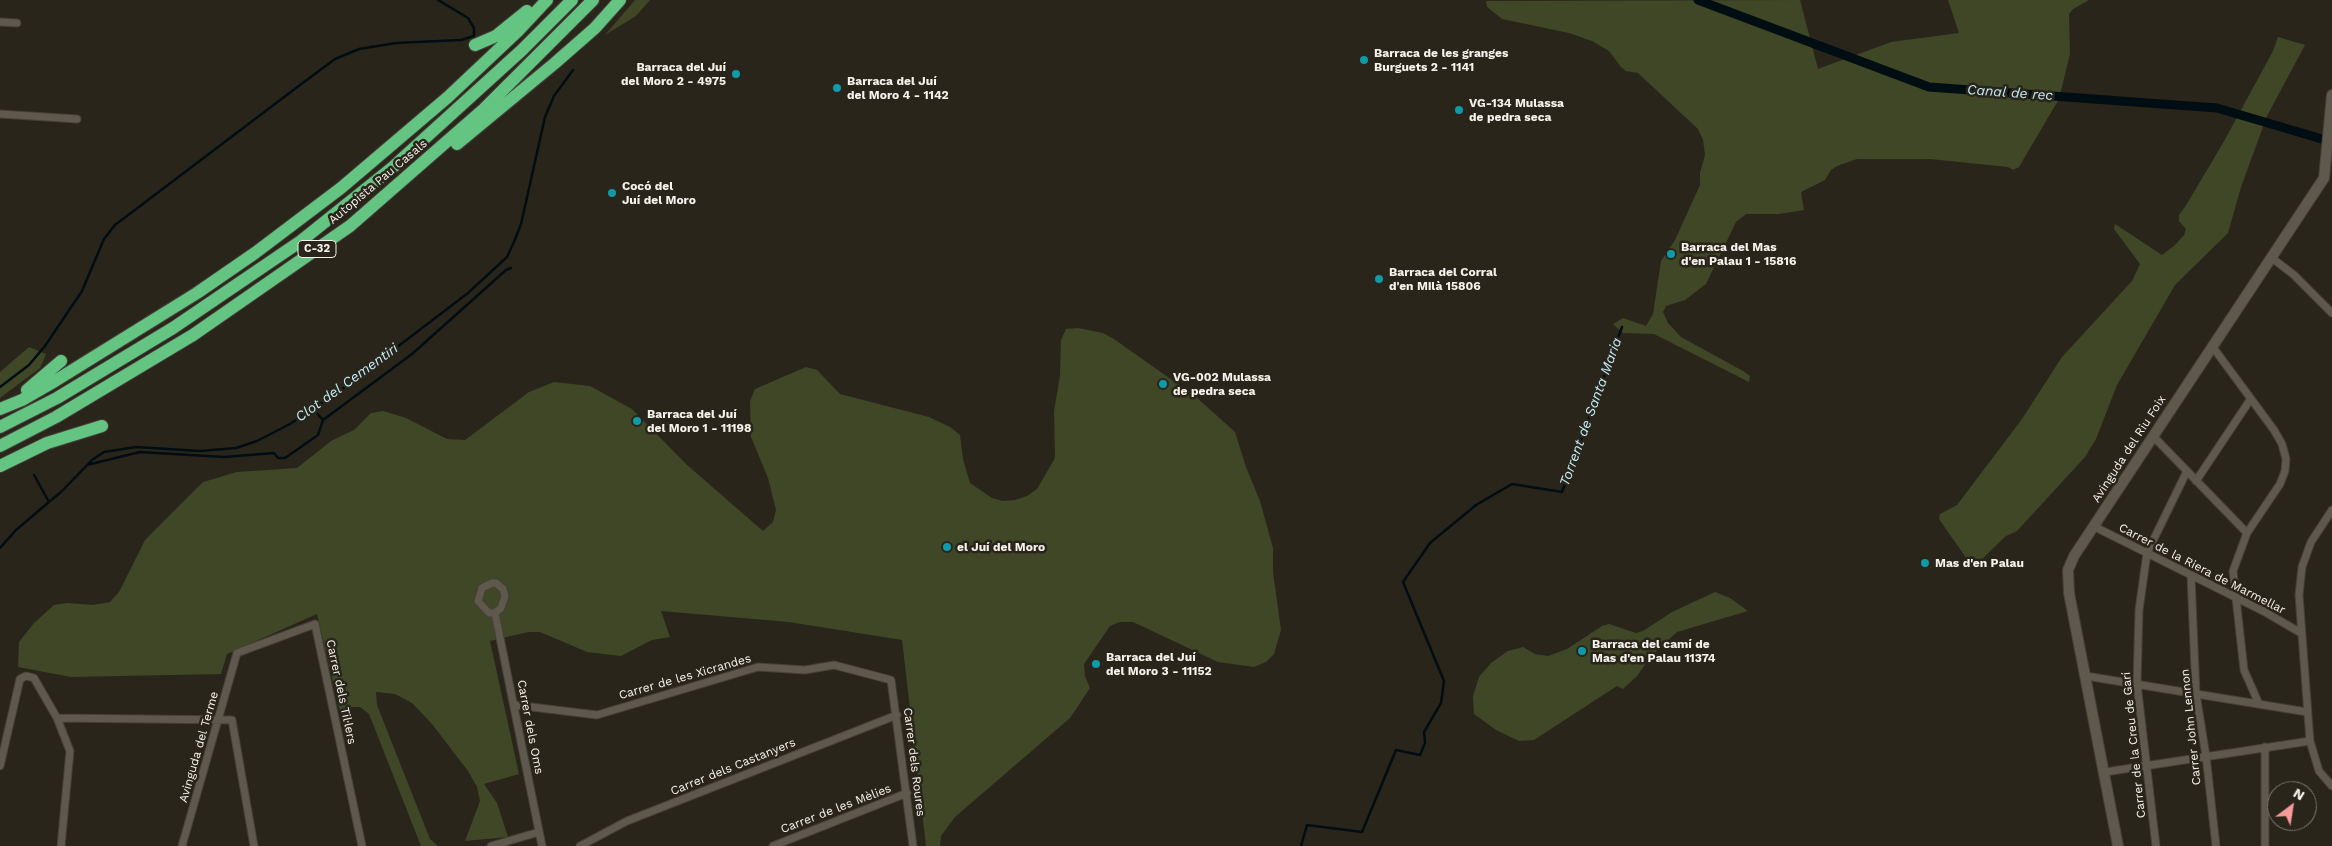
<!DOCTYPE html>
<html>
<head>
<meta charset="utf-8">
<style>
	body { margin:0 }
	#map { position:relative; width:2332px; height:846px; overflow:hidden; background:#2a251b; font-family:"Work Sans",sans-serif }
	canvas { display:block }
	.north { position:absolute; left:2267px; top:781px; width:50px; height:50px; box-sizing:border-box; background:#2a251b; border:1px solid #7b776e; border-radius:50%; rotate:31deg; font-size:14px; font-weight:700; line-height:20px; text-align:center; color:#f5f2eb }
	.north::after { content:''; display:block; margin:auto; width:18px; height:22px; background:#f59b99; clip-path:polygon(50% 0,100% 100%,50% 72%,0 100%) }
</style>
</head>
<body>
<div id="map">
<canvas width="2332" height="846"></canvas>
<div class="north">N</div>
</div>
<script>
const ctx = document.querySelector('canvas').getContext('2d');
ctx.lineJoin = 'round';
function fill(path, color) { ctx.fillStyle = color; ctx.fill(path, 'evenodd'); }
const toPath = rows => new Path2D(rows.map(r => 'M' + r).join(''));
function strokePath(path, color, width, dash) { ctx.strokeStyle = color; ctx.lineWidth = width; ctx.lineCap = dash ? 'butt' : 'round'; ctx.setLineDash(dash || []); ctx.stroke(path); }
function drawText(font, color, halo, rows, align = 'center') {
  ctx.font = font + ' "Work Sans",sans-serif'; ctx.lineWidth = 5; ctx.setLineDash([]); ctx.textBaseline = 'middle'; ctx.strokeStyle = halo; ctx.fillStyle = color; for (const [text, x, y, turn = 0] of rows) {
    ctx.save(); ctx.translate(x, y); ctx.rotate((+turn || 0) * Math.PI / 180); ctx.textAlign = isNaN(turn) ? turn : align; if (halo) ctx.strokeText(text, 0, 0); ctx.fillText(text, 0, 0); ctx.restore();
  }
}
const green = toPath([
	[635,0,650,0,636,16,605,35],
	[1800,0,1818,69,1891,42,1959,33,1948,0,2089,0,2073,9,2069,14,2070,54,2059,99,2019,167,2013,170,2008,167,1930,159,1857,159,1837,166,1831,170,1825,180,1801,192,1804,210,1779,214,1746,214,1736,222,1706,284,1685,300,1666,306,1663,312,1668,323,1681,337,1743,371,1750,376,1749,382,1654,334,1623,333,1613,324,1623,318,1646,326,1653,314,1661,261,1675,240,1700,185,1700,173,1705,155,1703,140,1698,129,1638,73,1626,71,1621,67,1609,51,1592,41,1569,33,1502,19,1487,7,1486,1],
	[2278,37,2305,45,2267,116,2241,187,2228,233,2175,285,2117,385,2096,439,2085,457,2017,531,2006,536,1979,562,1974,565,1969,562,1939,519,1940,514,1957,505,2022,419,2062,357,2132,281,2140,264,2114,229,2115,224,2162,255,2175,245,2184,235,2186,229,2179,221,2179,215,2185,207,2223,143,2273,51],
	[1078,328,1103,333,1114,339,1196,397,1235,432,1246,467,1260,501,1273,548,1273,572,1281,630,1274,654,1266,662,1254,667,1218,662,1133,622,1120,622,1110,626,1084,664,1085,676,1090,688,1070,718,955,817,941,836,940,846,926,846,902,640,789,622,661,611,670,637,652,640,621,656,587,652,540,632,528,632,490,641,519,774,484,784,497,803,508,837,465,841,480,801,477,787,468,771,432,724,412,703,395,694,376,692,377,705,430,839,438,846,421,846,369,714,360,707,352,707,341,716,317,614,227,654,221,674,71,677,18,667,19,642,34,623,54,605,67,603,93,605,110,602,119,592,145,540,203,482,237,472,297,468,331,441,354,430,371,413,383,411,406,418,447,439,465,440,529,392,554,382,590,386,632,409,686,464,763,531,773,522,776,510,768,478,751,437,750,401,755,389,806,367,817,370,840,394,929,417,950,427,960,435,963,459,970,483,992,498,1003,501,1015,500,1027,496,1037,489,1055,458,1054,411,1060,376,1061,340,1066,329],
	[29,347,46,354,40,368,0,398,0,372],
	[1715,592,1730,598,1748,611,1677,632,1652,655,1637,676,1623,689,1617,686,1534,740,1519,741,1496,730,1474,714,1473,696,1479,677,1491,663,1508,651,1523,647,1535,654,1548,656,1567,649,1602,626,1609,624,1636,633,1643,631,1672,612]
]);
const stream = toPath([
	[0,387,29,365,45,346,82,291,104,239,115,225,296,88,335,59,359,49,396,43,461,40,474,36,474,28,468,18,438,0],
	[313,409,323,420],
	[87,465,140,452,224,457,274,453,278,458,285,458,318,435,323,420,412,354,506,270,511,268],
	[34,475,49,502],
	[0,548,16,530,62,491,92,460,104,452,136,447,200,451,236,448,257,441,290,424,333,396,468,293,507,257,514,242,521,224,545,117,554,96,573,70],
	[1301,846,1307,825,1362,832,1396,750,1420,755,1425,743,1424,732,1441,703,1444,681,1403,582,1430,543,1476,505,1512,484,1562,492,1622,327]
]);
const canal = toPath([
	[1698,0,1929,87,2217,108,2332,142]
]);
const street = toPath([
	[0,22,17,23],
	[0,114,77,119],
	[2272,258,2294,275,2332,313],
	[2212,346,2274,430,2282,444,2286,459,2285,471,2280,484,2247,533,2233,571,2244,670,2259,704],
	[2153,436,2247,533],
	[2196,481,2250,400],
	[2332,510,2311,542,2302,567,2299,595,2310,741,2319,771,2332,786],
	[2093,526,2265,612,2301,633],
	[2191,576,2196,694,2206,756,2216,846],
	[492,583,496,583,503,589,505,596,501,608,495,613,489,613,478,601,482,588,492,583],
	[495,613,542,846],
	[2086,676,2307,712],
	[515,705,597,715,758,667,805,670,834,665,891,680,913,846],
	[57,718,232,720,254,846],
	[0,766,20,679,26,676,34,678,57,718,70,751,61,846],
	[2105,772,2310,741],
	[182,846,237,653,315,624,362,846],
	[491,846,539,832],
	[580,846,627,821,897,715],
	[773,846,907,793],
	[2156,846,2137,684,2139,610,2147,553,2187,471],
	[2265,846,2265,747]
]);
const secondary = toPath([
	[2118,846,2069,593,2068,570,2074,556,2324,178,2332,95]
]);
const highway = toPath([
	[475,45,496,36,527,11],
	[457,144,555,63,595,28,620,0],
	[27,390,61,361],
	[0,409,22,400,55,381,197,293,255,253,341,188,448,97,518,31,547,0],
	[0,427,57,398,173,328,301,241,392,168,522,50,572,0],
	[0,446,56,417,193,335,350,226,484,109,593,0],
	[0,466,47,443,102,426]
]);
const markers = [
	[1364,60,5,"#0f9aa8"],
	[736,74,5,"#0f9aa8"],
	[837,88,5,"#0f9aa8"],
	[1459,110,5,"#0f9aa8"],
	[612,193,5,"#0f9aa8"],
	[1671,254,5,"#0f9aa8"],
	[1379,279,5,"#0f9aa8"],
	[1163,384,5,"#0f9aa8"],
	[637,421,5,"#0f9aa8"],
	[947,547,5,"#0f9aa8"],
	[1925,563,5,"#0f9aa8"],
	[1582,651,5,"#0f9aa8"],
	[1096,664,5,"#0f9aa8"]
];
const shields = [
	[317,249,38]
];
const shieldNames = [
	["C-32",317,249]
];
const poiNames = [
	["Barraca de les granges",1374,53],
	["Burguets 2 - 1141",1374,67],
	["Barraca del Juí",726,67,"right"],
	["del Moro 2 - 4975",726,81,"right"],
	["Barraca del Juí",847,81],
	["del Moro 4 - 1142",847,95],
	["VG-134 Mulassa",1469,103],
	["de pedra seca",1469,117],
	["Cocó del",622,186],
	["Juí del Moro",622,200],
	["Barraca del Mas",1681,247],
	["d'en Palau 1 - 15816",1681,261],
	["Barraca del Corral",1389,272],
	["d'en Milà 15806",1389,286],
	["VG-002 Mulassa",1173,377],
	["de pedra seca",1173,391],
	["Barraca del Juí",647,414],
	["del Moro 1 - 11198",647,428],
	["el Juí del Moro",957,547],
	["Mas d'en Palau",1935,563],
	["Barraca del camí de",1592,644],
	["Mas d'en Palau 11374",1592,658],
	["Barraca del Juí",1106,657],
	["del Moro 3 - 11152",1106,671]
];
const streetNames = [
	["Autopista Pau Casals",378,182,-40],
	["Avinguda del Riu Foix",2129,449,-57],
	["Carrer de la Riera de Marmellar",2202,569,27],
	["Carrer de les Xicrandes",685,677,-16],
	["Carrer dels Til·lers",341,692,78],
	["Carrer dels Oms",530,727,79],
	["Carrer John Lennon",2191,727,-96],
	["Carrer de la Creu de Garí",2134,745,-96],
	["Avinguda del Terme",199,747,-74],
	["Carrer dels Roures",914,762,83],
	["Carrer dels Castanyers",733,767,-22],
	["Carrer de les Mèlies",836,809,-21]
];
const waterNames = [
	["Canal de rec",2010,93,4],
	["Clot del Cementiri",347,383,-36],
	["Torrent de Santa Maria",1591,412,-70]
];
fill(green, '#3f4726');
strokePath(stream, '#000e13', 2.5);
strokePath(canal, '#000e13', 9);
strokePath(street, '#454038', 9);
strokePath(secondary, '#454038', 12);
strokePath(highway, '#454038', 14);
strokePath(street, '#5e584d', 7);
strokePath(secondary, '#5e584d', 10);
strokePath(highway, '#64c482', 12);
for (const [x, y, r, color] of markers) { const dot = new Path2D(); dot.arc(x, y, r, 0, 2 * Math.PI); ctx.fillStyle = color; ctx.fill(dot); strokePath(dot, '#2a251b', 2); }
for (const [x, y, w] of shields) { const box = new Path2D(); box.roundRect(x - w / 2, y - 8.5, w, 17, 4); ctx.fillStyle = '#2a251b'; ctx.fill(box); strokePath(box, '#f5f2eb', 1); }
drawText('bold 11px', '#f5f2eb', null, shieldNames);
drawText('bold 12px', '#f5f2eb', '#2a251b', poiNames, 'left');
drawText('12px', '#f5f2eb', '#2a251b', streetNames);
drawText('italic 14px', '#c3ecf7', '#2a251b', waterNames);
</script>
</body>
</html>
